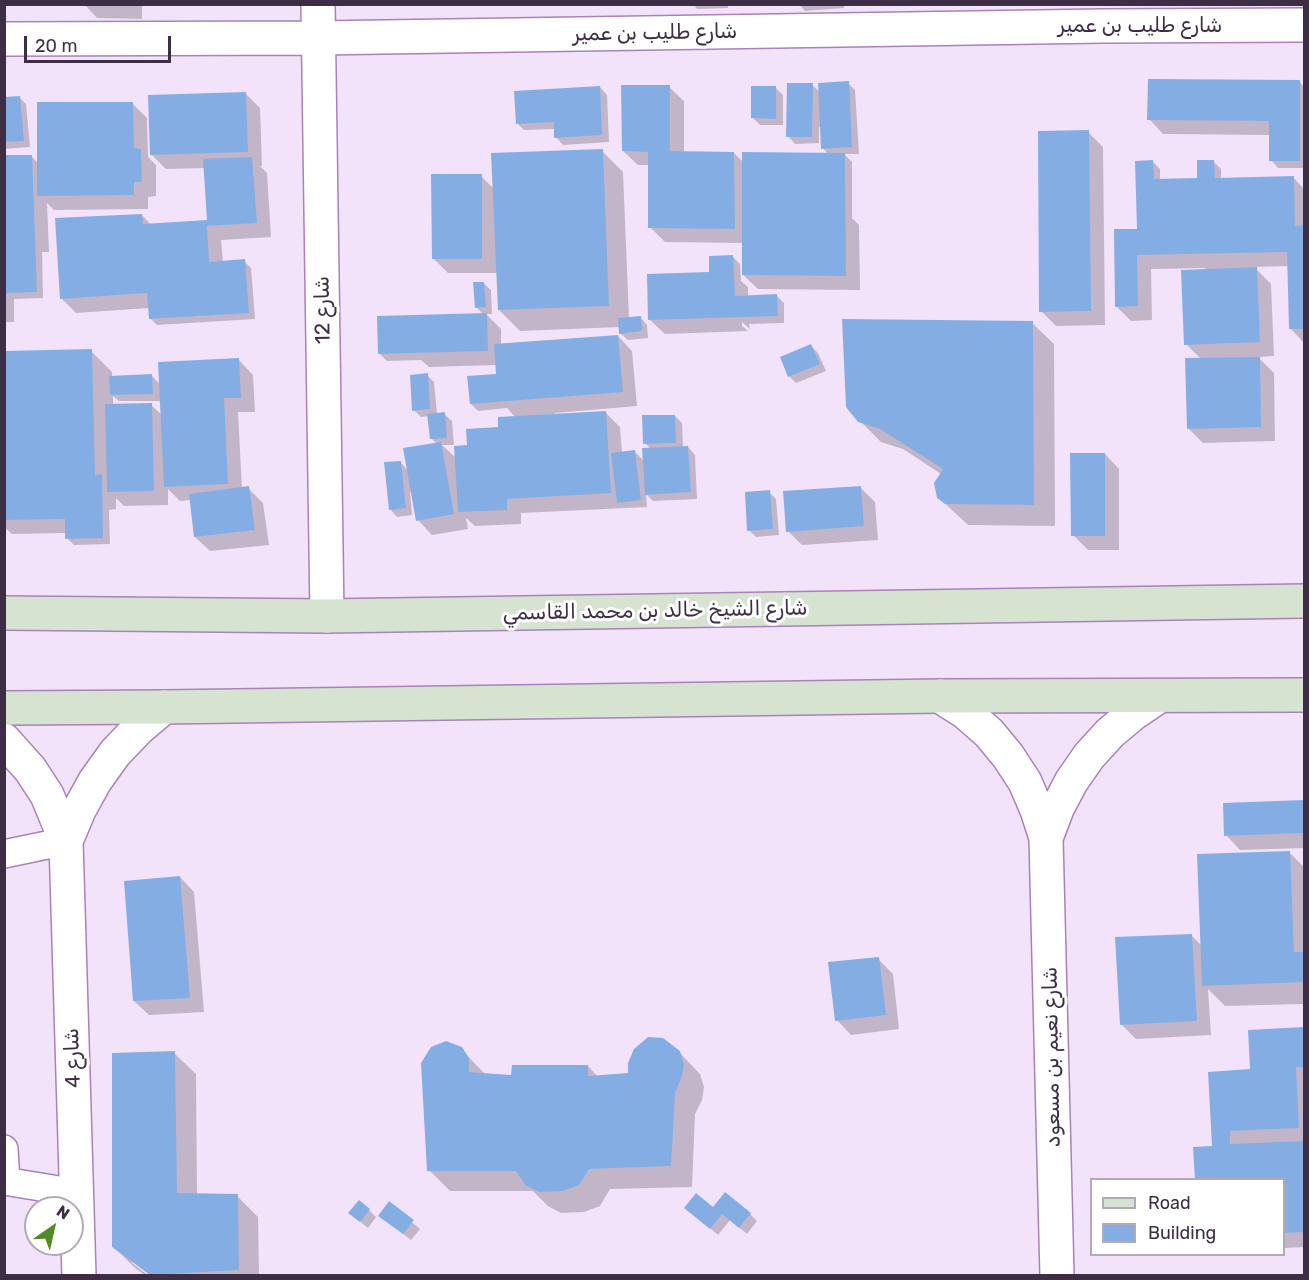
<!DOCTYPE html>
<html>
<head>
<meta charset="utf-8">
<style>
	body { margin:0 }
	#map { position:relative; width:1309px; height:1280px; overflow:hidden; background:#f3e3fa; font-family:Rubik,sans-serif }
	canvas { display:block }
	.frame { position:absolute; inset:0; border:6px solid #3e2e45; pointer-events:none }
	.legend { position:absolute; left:1090px; top:1178px; width:195px; height:78px; box-sizing:border-box; background:#fff; border:2px solid #b2abb5; margin:0; padding:8px 10px; list-style:none; font-size:18px; color:#3e2e45 }
	.legend li { display:flex; align-items:center; gap:12px; height:30px }
	.legend b { width:30px; border:2px solid #b2abb5 }
	.north { position:absolute; left:24px; top:1196px; width:60px; height:60px; box-sizing:border-box; background:#fff; border:2px solid #b2abb5; border-radius:50%; rotate:34deg; font-size:16px; font-weight:700; line-height:24px; text-align:center; color:#3e2e45 }
	.north::after { content:''; display:block; margin:auto; width:21px; height:27px; background:#508b28; clip-path:polygon(50% 0,100% 100%,50% 72%,0 100%) }
	.scale { position:absolute; left:24px; top:36px; width:147px; height:27px; box-sizing:border-box; border:3px solid #3e2e45; border-top:0; padding-left:8px; font-size:18px; line-height:21px; white-space:nowrap; color:#3e2e45; -webkit-text-stroke:4px #fff; paint-order:stroke }
</style>
</head>
<body>
<div id="map">
<canvas width="1309" height="1280"></canvas>
<div class="frame"></div>
<ul class="legend">
<li><b style="height:8px;background:#d6e3d0"></b>Road</li>
<li><b style="height:16px;background:#84aee3"></b>Building</li>
</ul>
<div class="north">N</div>
<div class="scale">20 m</div>
</div>
<script>
const ctx = document.querySelector('canvas').getContext('2d');
ctx.lineJoin = 'round';
function fill(path, color) { ctx.fillStyle = color; ctx.fill(path, 'evenodd'); }
const toPath = rows => new Path2D(rows.map(r => 'M' + r).join(''));
function strokePath(path, color, width, dash) { ctx.strokeStyle = color; ctx.lineWidth = width; ctx.lineCap = dash ? 'butt' : 'round'; ctx.setLineDash(dash || []); ctx.stroke(path); }
function drawText(font, color, halo, rows, align = 'center') {
  ctx.font = font + ' Rubik,"Noto Naskh Arabic",sans-serif'; ctx.lineWidth = 6; ctx.setLineDash([]); ctx.textBaseline = 'middle'; ctx.strokeStyle = halo; ctx.fillStyle = color; for (const [text, x, y, turn = 0] of rows) {
    ctx.save(); ctx.translate(x, y); ctx.rotate((+turn || 0) * Math.PI / 180); ctx.textAlign = isNaN(turn) ? turn : align; if (halo) ctx.strokeText(text, 0, 0); ctx.fillText(text, 0, 0); ctx.restore();
  }
}
const shadow = toPath([
	[84,4,142,4,142,19,97,18],
	[693,4,728,4,728,8,697,9],
	[799,4,844,4,844,8,805,11],
	[1300,82,1304,87,1304,168,1278,168,1271,160,1271,135,1163,134,1149,119],
	[848,83,855,90,859,154,844,154,852,162,852,218,859,225,860,290,758,289,743,275,744,243,665,242,650,227,650,165,638,165,623,151,669,87,684,101,684,153,734,153,744,163,829,155,823,148,821,127,819,127,819,143,795,144,788,136,812,85,820,92],
	[600,87,607,95,609,142,563,145,556,137,555,129,524,130,517,123],
	[776,88,783,95,783,125,760,125,752,117],
	[246,94,260,108,262,166,260,166,267,173,271,237,221,240,223,262,244,261,251,268,255,319,157,325,150,318,149,308,76,313,61,298,142,215,151,225,209,222,205,168,166,169,152,155],
	[19,97,26,104,30,147,4,149,4,98],
	[132,103,147,118,148,157,156,165,156,196,148,197,148,209,54,210,47,203,49,252,42,252,43,298,14,299,14,322,4,322,4,157,31,156,39,164],
	[1088,132,1103,147,1105,325,1056,326,1041,311],
	[602,151,623,172,629,319,640,317,647,325,648,338,628,340,620,333,620,327,520,331,499,310,498,273,448,273,433,258,481,176,494,189],
	[1153,162,1160,169,1160,181,1201,180,1214,162,1221,169,1221,179,1293,177,1304,189,1304,343,1291,329,1289,266,1254,267,1271,284,1274,356,1258,357,1274,373,1275,441,1203,443,1188,428,1201,359,1186,344,1205,268,1151,269,1152,320,1131,321,1116,306,1138,231],
	[733,257,740,264,741,281,748,287,748,297,777,296,784,303,784,323,749,324,750,329,742,322,742,326,748,331,665,334,650,320],
	[483,283,491,290,492,314,486,314,501,329,501,345,618,336,632,351,637,406,555,413,555,416,605,412,620,427,622,453,635,452,644,461,651,449,645,443,675,416,682,423,683,448,688,447,695,455,697,499,653,501,646,494,647,507,521,513,521,524,475,526,466,518,468,529,432,535,418,520,412,491,410,492,412,515,397,517,390,509,400,462,408,470,437,444,431,438,429,416,421,417,414,410,427,375,434,382,437,414,444,414,452,421,454,445,442,445,457,459,469,446,516,418,507,408,478,411,471,404,498,376,497,365,429,367,421,360,387,361,380,354,484,315,476,307],
	[1032,323,1054,344,1055,526,968,525,938,497,941,474,903,449,881,442,860,421],
	[811,346,818,353,826,371,796,383,789,376],
	[91,351,112,372,112,377,152,376,160,384,239,360,253,375,255,412,238,412,242,489,248,488,263,503,269,545,210,551,195,537,191,500,180,501,168,489,168,505,124,506,116,498,116,509,109,510,110,544,74,545,67,538,67,533,12,534,4,527,4,353],
	[113,396,119,401,161,401,162,415,151,405,113,405],
	[1105,454,1119,469,1119,550,1088,550,1073,535],
	[861,488,875,502,878,540,802,545,788,531],
	[769,492,776,499,779,535,756,537,749,530],
	[1304,802,1304,848,1240,850,1226,835,1225,804],
	[1289,852,1304,867,1304,1004,1225,1006,1208,989,1211,1035,1136,1039,1122,1025,1191,935,1202,946],
	[180,877,194,892,204,1012,149,1015,134,1001],
	[878,959,893,974,899,1029,851,1035,837,1020],
	[1304,1029,1304,1247,1284,1248,1284,1180,1196,1180,1195,1148,1213,1147,1251,1071,1250,1031],
	[461,1049,486,1075,512,1077,588,1066,598,1077,630,1074,679,1052,700,1074,704,1087,702,1100,695,1114,692,1187,610,1189,600,1206,584,1212,561,1213,548,1206,533,1191,450,1191,429,1170],
	[174,1053,196,1074,197,1195,237,1196,258,1217,259,1276,154,1276,132,1260,132,1263,149,1276,146,1276,135,1268,113,1246],
	[389,1203,420,1229,411,1240,380,1216],
	[686,1208,713,1209,750,1214,757,1221,747,1234,730,1220,718,1235],
	[369,1210,376,1217,368,1228,350,1213]
]);
const building = toPath([
	[1148,79,1300,80,1300,161,1269,161,1269,121,1147,120],
	[849,81,852,147,821,149,818,83],
	[787,83,813,83,812,137,786,137],
	[621,85,670,85,670,151,734,152,735,229,648,228,648,152,622,151],
	[600,86,602,135,554,138,554,122,516,124,514,91],
	[751,86,776,86,776,119,751,118],
	[246,92,248,152,150,155,148,95],
	[20,96,24,141,4,142,4,97],
	[37,102,133,102,134,148,141,149,142,182,134,182,134,195,37,196],
	[1089,130,1091,311,1039,312,1038,131],
	[603,149,609,306,498,310,491,153],
	[742,152,845,153,846,276,742,275],
	[4,155,32,155,37,292,4,293],
	[252,157,257,223,207,226,209,262,245,259,249,313,149,319,147,293,60,299,55,218,142,214,143,224,207,220,203,159],
	[1153,160,1154,179,1197,178,1197,160,1214,160,1215,178,1294,176,1295,226,1304,225,1304,329,1289,329,1287,252,1137,255,1138,306,1115,307,1114,229,1137,229,1135,161],
	[431,174,482,174,482,259,432,259],
	[733,255,735,296,777,294,778,316,648,320,647,274,709,272,709,256],
	[1257,267,1260,342,1184,345,1181,270],
	[473,282,484,282,486,307,475,308],
	[487,313,488,351,378,354,377,316],
	[641,316,642,331,619,334,618,318],
	[842,319,1033,321,1034,505,945,504,937,498,934,483,943,469,880,429,858,422,846,407],
	[618,335,623,392,470,404,467,376,496,374,494,344],
	[811,344,820,364,788,377,780,357],
	[92,349,95,475,102,474,103,538,65,539,65,519,4,520,4,351],
	[1260,357,1261,427,1187,429,1185,358],
	[239,358,241,398,224,398,228,484,164,487,158,362],
	[428,373,430,409,412,411,410,375],
	[152,374,153,394,110,395,109,376],
	[152,403,154,491,107,492,105,404],
	[606,411,611,493,507,499,507,510,458,512,454,446,467,445,466,429,498,427,498,417],
	[445,412,447,438,430,439,427,414],
	[642,415,675,415,676,443,643,444],
	[441,442,454,514,416,521,403,448],
	[688,446,691,492,645,495,642,448],
	[635,450,641,500,617,503,611,453],
	[1070,453,1105,453,1105,536,1071,536],
	[401,461,406,508,389,510,384,462],
	[249,486,255,530,194,537,189,494],
	[861,486,864,526,786,532,783,491],
	[770,490,773,529,747,531,745,492],
	[1304,800,1304,833,1224,836,1223,803],
	[1290,851,1294,952,1304,952,1304,982,1202,986,1197,854],
	[180,876,190,998,133,1001,124,881],
	[1192,934,1197,1021,1120,1025,1115,937],
	[879,957,886,1015,835,1021,828,962],
	[1304,1027,1304,1067,1296,1067,1299,1128,1230,1131,1230,1144,1304,1141,1304,1232,1284,1233,1284,1179,1195,1179,1193,1147,1212,1146,1208,1072,1250,1069,1248,1030],
	[648,1037,663,1038,680,1051,684,1065,681,1079,675,1093,671,1166,589,1169,579,1185,563,1191,539,1192,525,1185,516,1171,427,1171,421,1063,431,1047,446,1041,462,1047,469,1058,469,1072,511,1075,512,1065,588,1065,588,1076,628,1073,628,1063,634,1049],
	[175,1051,177,1193,238,1194,239,1270,150,1275,112,1247,112,1053],
	[725,1192,751,1213,739,1228,722,1214,710,1229,684,1208,696,1193,713,1207],
	[359,1200,370,1209,360,1222,348,1213],
	[389,1201,414,1220,403,1234,378,1216]
]);
const lane = toPath([
	[4,854,66,841],
	[4,1149,6,1181],
	[4,1181,77,1193]
]);
const street = toPath([
	[318,4,327,616],
	[4,39,318,38,1103,26,1304,25],
	[940,696,965,712,989,733,1008,756,1025,782,1037,810,1046,838,1057,1276],
	[4,740,30,769,47,795,66,841,79,1276],
	[1046,838,1057,809,1071,782,1089,756,1110,733,1134,713,1159,696],
	[66,841,79,810,95,781,115,753,138,729,164,707]
]);
const secondary = toPath([
	[4,613,327,616,1304,601],
	[4,708,164,707,940,696,1304,695]
]);
const streetNames = [
	["شارع طليب بن عمير",1140,26],
	["شارع طليب بن عمير",655,33,-1],
	["شارع 12",323,310,-91],
	["شارع الشيخ خالد بن محمد القاسمي",655,611,-1],
	["شارع نعيم بن مسعود",1052,1057,-91],
	["شارع 4",73,1058,-92]
];
fill(shadow, '#0003');
fill(building, '#84aee3');
strokePath(lane, '#a882b9', 30);
strokePath(street, '#a882b9', 36);
strokePath(secondary, '#a882b9', 36);
strokePath(lane, '#fff', 27);
strokePath(street, '#fff', 33);
strokePath(secondary, '#d6e3d0', 33);
drawText('21px', '#3e2e45', '#fff', streetNames);
</script>
</body>
</html>
